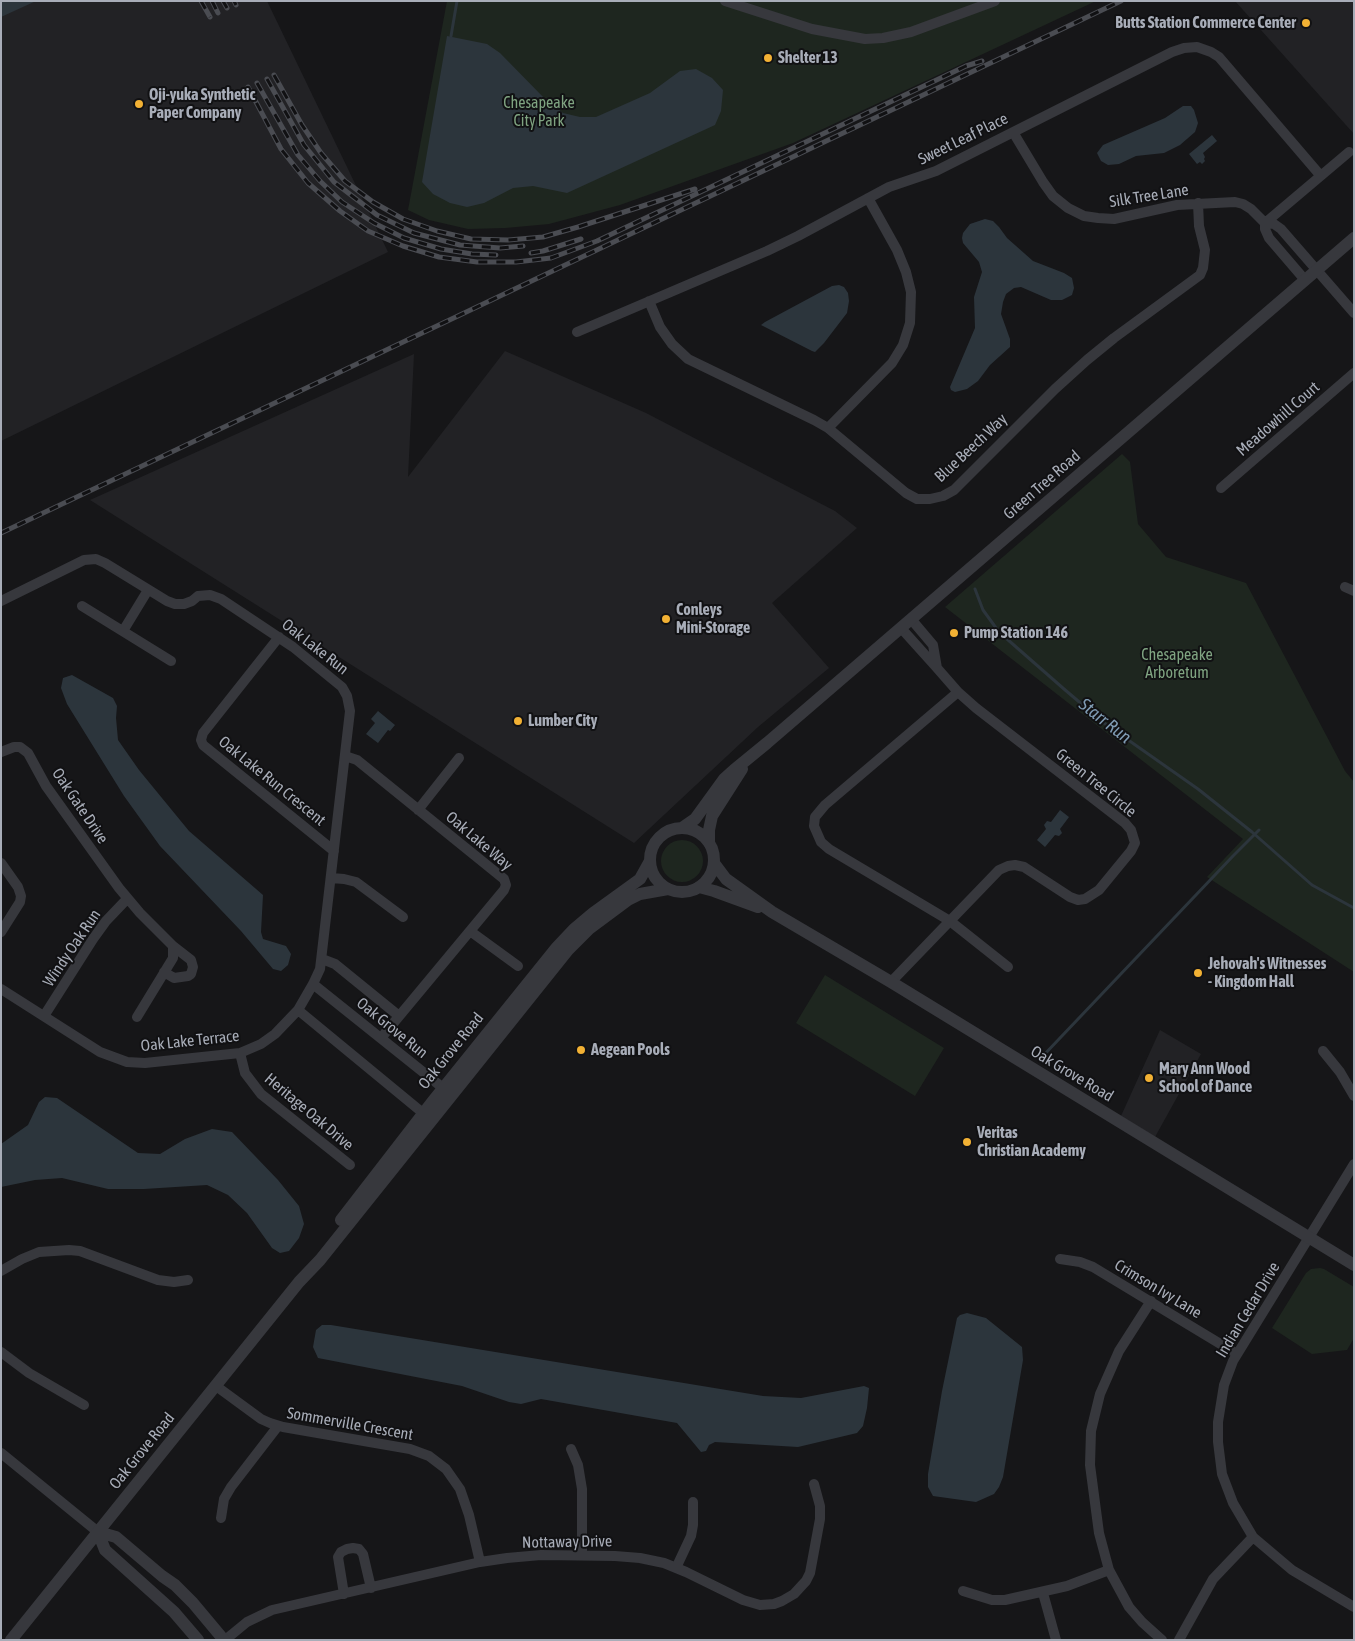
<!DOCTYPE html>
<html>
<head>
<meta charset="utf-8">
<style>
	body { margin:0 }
	#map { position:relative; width:1355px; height:1641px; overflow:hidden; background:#161618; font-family:"Asap Condensed",sans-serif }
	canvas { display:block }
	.frame { position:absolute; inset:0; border:2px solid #a8adb8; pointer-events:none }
</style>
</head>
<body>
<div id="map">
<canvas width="1355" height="1641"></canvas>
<div class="frame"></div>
</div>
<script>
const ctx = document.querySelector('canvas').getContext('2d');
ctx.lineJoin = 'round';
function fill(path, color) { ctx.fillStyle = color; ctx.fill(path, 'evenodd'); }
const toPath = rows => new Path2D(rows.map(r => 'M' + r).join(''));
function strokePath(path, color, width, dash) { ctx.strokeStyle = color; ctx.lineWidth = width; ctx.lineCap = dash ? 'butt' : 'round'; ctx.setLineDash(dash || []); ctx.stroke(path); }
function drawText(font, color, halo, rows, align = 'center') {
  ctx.font = font + ' "Asap Condensed",sans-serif'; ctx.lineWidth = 4; ctx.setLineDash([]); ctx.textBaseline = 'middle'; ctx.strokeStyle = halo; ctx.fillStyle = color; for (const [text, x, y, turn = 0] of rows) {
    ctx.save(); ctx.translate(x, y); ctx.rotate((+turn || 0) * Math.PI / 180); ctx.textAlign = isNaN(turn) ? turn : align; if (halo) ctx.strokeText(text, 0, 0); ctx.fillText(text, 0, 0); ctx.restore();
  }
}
const built = toPath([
	[1,1,267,1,388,252,1,441],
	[1235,1,1354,1,1354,134],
	[505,351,646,413,835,511,857,528,772,603,829,668,758,727,634,843,90,500,414,354,408,477],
	[1160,1030,1201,1054,1155,1137,1121,1116]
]);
const green = toPath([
	[447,1,1096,1,793,143,620,205,549,224,505,228,468,229,429,220,408,210],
	[1122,454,1130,462,1138,524,1166,557,1246,583,1345,771,1354,782,1354,972,1207,877,1243,839,945,607],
	'661 861a21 21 0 1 1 42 0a21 21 0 1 1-42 0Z',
	[825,975,944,1048,915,1096,796,1023],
	[1320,1268,1324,1269,1354,1287,1354,1338,1347,1350,1312,1354,1272,1328,1306,1273,1311,1269]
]);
const water = toPath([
	[1,1,36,1,1,17],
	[447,36,487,44,500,53,545,99,563,113,580,117,596,117,650,93,680,71,696,69,712,78,723,90,721,111,715,125,567,193,533,186,513,188,484,203,467,207,450,203,433,194,422,182],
	[1183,106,1191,106,1194,110,1198,123,1195,132,1180,145,1164,153,1136,156,1119,164,1108,165,1101,161,1097,153,1103,145,1165,118],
	[1212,135,1217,141,1203,153,1205,157,1204,159,1205,161,1202,164,1200,162,1197,164,1189,154],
	[985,219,993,221,999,227,1007,238,1033,261,1064,273,1072,278,1074,288,1072,295,1062,300,1051,300,1021,287,1014,288,1006,294,1003,302,1001,314,1010,339,1010,347,990,365,978,381,967,389,955,392,951,390,950,387,975,328,974,297,982,272,979,262,963,243,962,238,963,233,970,224],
	[839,285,844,287,848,293,849,301,847,313,824,343,815,352,812,351,761,325,765,322,832,286],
	[72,675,113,698,117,706,116,718,118,740,139,770,189,831,263,895,261,932,263,939,286,946,291,954,288,965,281,971,273,969,241,931,160,846,124,796,67,704,61,688,63,678],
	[378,711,395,725,390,731,388,730,378,743,366,734,375,723,371,719],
	[1060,810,1069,817,1060,829,1062,833,1059,836,1055,835,1045,847,1037,840,1046,829,1044,825,1047,821,1051,822],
	[45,1097,57,1098,138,1153,160,1154,185,1139,212,1129,232,1132,278,1180,299,1206,304,1224,299,1238,289,1251,280,1253,272,1248,247,1213,228,1195,207,1185,144,1189,108,1189,62,1178,35,1180,1,1187,1,1144,28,1125,39,1102],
	[967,1313,986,1318,1022,1347,1023,1360,1003,1477,999,1487,994,1494,976,1502,933,1496,928,1487,928,1474,942,1391,957,1318,960,1315],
	[322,1325,331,1325,763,1396,801,1398,864,1386,869,1388,867,1408,863,1426,857,1433,798,1447,715,1442,709,1445,706,1451,701,1452,677,1423,541,1399,521,1404,509,1402,462,1386,318,1358,313,1347,316,1330]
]);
const stream = toPath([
	[451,36,457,1],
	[975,589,983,610,999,632,1064,689,1104,723,1198,789,1252,832,1312,885,1354,908],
	[1041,1058,1233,856,1259,830]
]);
const minor = toPath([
	[725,1,812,29,865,39,883,38,911,32,995,1],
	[1013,132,1043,182,1053,196,1068,208,1084,216,1098,218,1114,219,1177,205,1235,202,1243,204,1251,209,1265,223,1349,152],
	[1305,280,1269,238,1265,229,1265,223,1274,224,1281,229,1354,313],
	[649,301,660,327,672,344,688,359,814,420,828,428,906,493,917,499,930,499,943,496,954,490,1055,389,1087,360,1114,338,1200,275,1203,268,1205,250,1199,226,1198,203],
	[577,332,767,251,798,236,889,187,936,171,1172,52,1184,48,1197,47,1211,52,1219,57,1320,175],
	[828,428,892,363,903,345,910,323,911,292,906,272,897,250,868,198],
	[1221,488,1354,373],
	[1345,587,1354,591],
	[1,601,84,560,96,559,105,563,167,601,175,604,184,604,192,601,198,596,210,595,221,599,293,647,342,687,347,696,350,711,320,969,313,984,298,1010,275,1034,261,1044,240,1053,145,1063,127,1062,100,1052,1,989],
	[82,606,171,661],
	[901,628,937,668,933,645,911,619],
	[123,631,148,590],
	[279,637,203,733,201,740,203,745,334,851],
	[958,692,825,805,815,817,814,826,821,842,829,849,950,921,1008,967],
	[1,752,14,747,20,747,28,753,46,786,119,888,140,913,173,946,173,958,137,1017],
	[345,756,357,760,504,879,506,885,504,890,381,1038],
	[418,810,459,758],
	[1,863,18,887,21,896,20,902,1,932],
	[331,878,344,879,356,882,403,917],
	[470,931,518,966],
	[322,959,335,964,399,1016],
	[164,972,174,978,188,976,191,974,193,967,191,960,173,946],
	[891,982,999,870,1008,866,1015,865,1024,867,1070,897,1078,900,1085,899,1099,890,1131,851,1135,843,1131,830,1125,823,976,708,958,692,937,668],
	[313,984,448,1092],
	[298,1010,429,1118],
	[44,1016,93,939,106,921,127,899],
	[1323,1051,1340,1072,1354,1096],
	[240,1053,245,1073,261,1094,350,1165],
	[1354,1164,1233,1361,1224,1385,1218,1422,1218,1442,1222,1474,1233,1503,1253,1537,1292,1570,1354,1607],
	[1060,1259,1080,1262,1093,1267,1237,1354],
	[1,1271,22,1259,39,1252,69,1250,80,1251,158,1280,174,1282,188,1280],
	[1151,1301,1119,1351,1100,1394,1091,1431,1090,1465,1099,1533,1109,1570,1129,1607,1142,1622,1162,1640],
	[1,1352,29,1373,84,1405],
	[216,1386,261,1419,270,1423,283,1427,410,1449,429,1456,446,1469,460,1489,469,1515,480,1562],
	[571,1449,578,1465,582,1489,582,1555],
	[1,1453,98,1532],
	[221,1518,224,1499,231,1487,278,1426],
	[676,1568,691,1536,693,1525,693,1502],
	[963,1591,992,1600,1005,1600,1067,1586,1109,1570],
	[1043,1593,1056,1640],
	[344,1594,338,1557,341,1552,347,1549,353,1548,359,1549,363,1554,371,1588],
	[225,1640,247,1622,272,1610,480,1562,507,1558,541,1555,615,1556,640,1558,664,1563,686,1572,743,1600,760,1605,774,1604,782,1601,794,1594,806,1581,810,1573,820,1519,820,1506,814,1484],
	[1179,1640,1213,1579,1253,1537]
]);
const tertiary = toPath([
	[682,828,695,819,724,779,734,770,767,743,1354,238],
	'650 860a32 32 0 1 1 64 0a32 32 0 1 1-64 0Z',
	[709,843,709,830,712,816,742,769],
	[714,863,726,879,772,912,891,982,1354,1265],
	[699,887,714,891,758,907],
	[341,1220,433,1101,557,947,574,929,593,913,640,879,650,861],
	[98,1532,116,1537,162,1576,175,1585,193,1603,224,1640],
	[98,1532,105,1550,174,1612,198,1640],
	[11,1640,299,1282,320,1260,568,950,589,929,628,900,640,894,668,889]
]);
const rail = toPath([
	[201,1,210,17],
	[212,1,218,13],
	[223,1,227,8],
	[234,1,236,5],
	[274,75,302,125,321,153,345,181,373,202,403,219,437,231,471,239,508,240,543,237,578,227,695,189],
	[267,79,304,145,334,182,377,215,414,233,460,245,500,248,523,246],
	[257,83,298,155,320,181,342,202,374,223,404,238,441,249,472,254,496,255],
	[248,87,281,149,308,183,340,211,368,231,403,246,439,257,477,262,516,262,551,258,597,241,966,66,982,61],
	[531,253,543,251,581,239],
	[1,533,1121,1]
]);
const markers = [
	[1306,23,5,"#f2b134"],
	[768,58,5,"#f2b134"],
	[139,104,5,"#f2b134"],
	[666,619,5,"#f2b134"],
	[954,633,5,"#f2b134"],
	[518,721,5,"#f2b134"],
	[1198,973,5,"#f2b134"],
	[581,1050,5,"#f2b134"],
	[1149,1078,5,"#f2b134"],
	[967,1142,5,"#f2b134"]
];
const poiNames = [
	["Butts Station Commerce Center",1296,23,"right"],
	["Shelter 13",778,58],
	["Oji-yuka Synthetic",149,95],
	["Paper Company",149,113],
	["Conleys",676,610],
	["Mini-Storage",676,628],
	["Pump Station 146",964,633],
	["Lumber City",528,721],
	["Jehovah's Witnesses",1208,964],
	["- Kingdom Hall",1208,982],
	["Aegean Pools",591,1050],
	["Mary Ann Wood",1159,1069],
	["School of Dance",1159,1087],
	["Veritas",977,1133],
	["Christian Academy",977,1151]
];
const parkNames = [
	["Chesapeake",539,103],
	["City Park",539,121],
	["Chesapeake",1177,655],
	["Arboretum",1177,673]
];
const streetNames = [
	["Sweet Leaf Place",963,139,-26],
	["Silk Tree Lane",1149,196,-9],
	["Meadowhill Court",1278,419,-41],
	["Blue Beech Way",971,448,-43],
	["Green Tree Road",1042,485,-41],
	["Oak Lake Run",315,647,38],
	["Oak Lake Run Crescent",272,781,39],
	["Green Tree Circle",1096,783,39],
	["Oak Gate Drive",80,806,56],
	["Oak Lake Way",479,841,40],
	["Windy Oak Run",72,948,-56],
	["Oak Grove Run",392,1028,39],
	["Oak Lake Terrace",190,1041,-6],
	["Oak Grove Road",451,1051,-51],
	["Oak Grove Road",1072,1074,31],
	["Heritage Oak Drive",309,1112,40],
	["Crimson Ivy Lane",1158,1289,31],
	["Indian Cedar Drive",1248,1310,-59],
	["Sommerville Crescent",350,1424,10],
	["Oak Grove Road",142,1451,-51],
	["Nottaway Drive",567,1542,-1]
];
const waterNames = [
	["Starr Run",1105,721,38]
];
fill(built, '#222225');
fill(green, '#1e261f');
fill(water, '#2c353c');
strokePath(stream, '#2c353c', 3);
strokePath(minor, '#37383d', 10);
strokePath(tertiary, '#37383d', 12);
strokePath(rail, '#4a4c52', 5);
strokePath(rail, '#111113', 3, [9]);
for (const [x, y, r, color] of markers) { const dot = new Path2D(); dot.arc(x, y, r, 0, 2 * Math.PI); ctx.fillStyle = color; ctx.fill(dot); strokePath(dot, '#111113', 2); }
drawText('bold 16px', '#a8adb8', '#111113', poiNames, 'left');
drawText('16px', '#7fa381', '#111113', parkNames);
drawText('16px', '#a8adb8', '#111113', streetNames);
drawText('italic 18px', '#7f9bb3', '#111113', waterNames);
</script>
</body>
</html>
